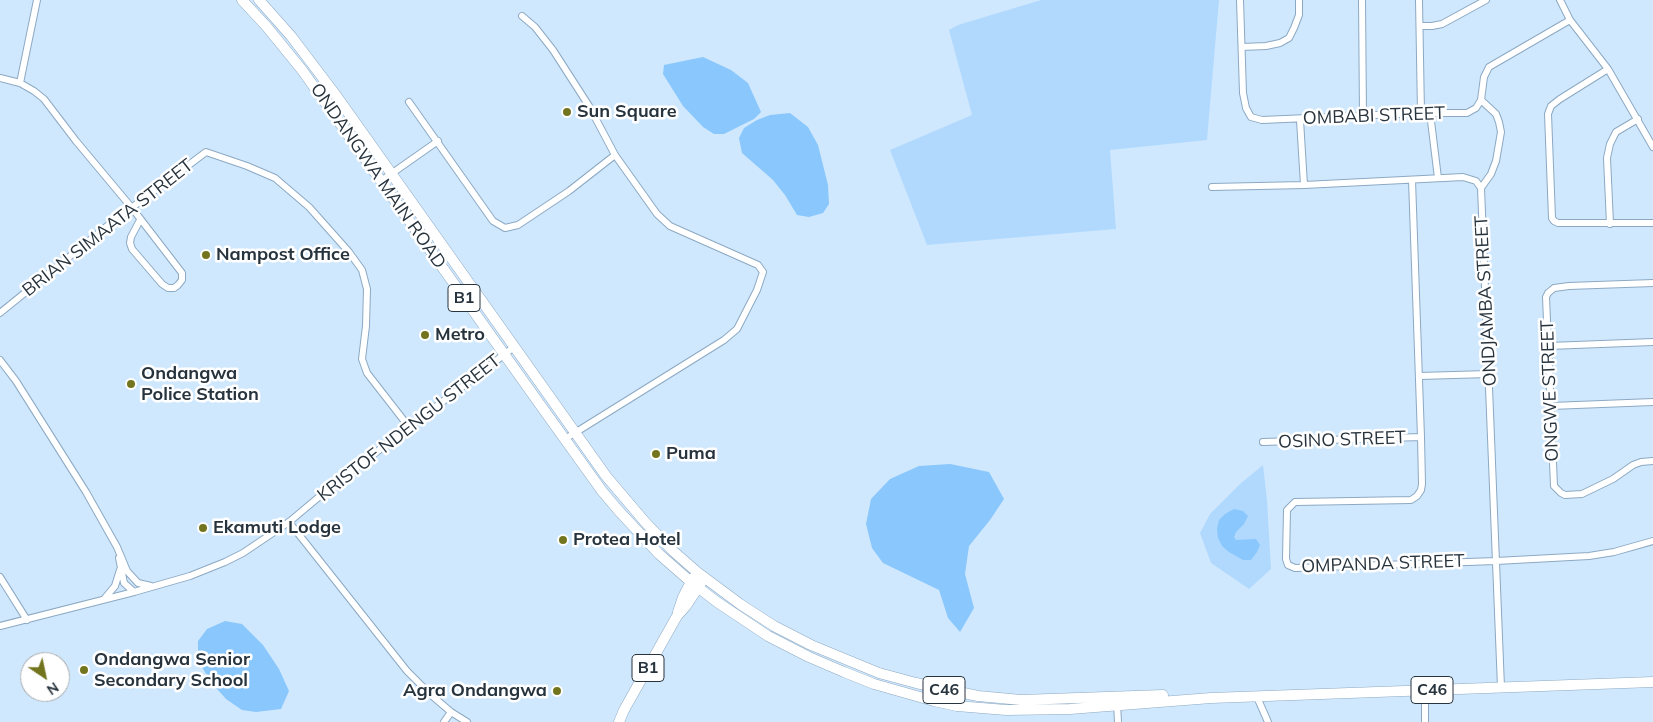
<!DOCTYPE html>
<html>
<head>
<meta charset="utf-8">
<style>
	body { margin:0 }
	#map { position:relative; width:1653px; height:722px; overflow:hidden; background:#d0e8fe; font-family:Mulish,sans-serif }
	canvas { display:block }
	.north { position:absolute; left:20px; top:652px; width:50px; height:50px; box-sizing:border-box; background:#fff; border:1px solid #a9adb1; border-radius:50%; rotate:146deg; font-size:14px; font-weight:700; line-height:20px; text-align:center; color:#27333d }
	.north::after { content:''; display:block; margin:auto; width:18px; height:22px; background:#72751d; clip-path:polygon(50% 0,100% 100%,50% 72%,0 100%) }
</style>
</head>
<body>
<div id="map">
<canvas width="1653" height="722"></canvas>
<div class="north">N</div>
</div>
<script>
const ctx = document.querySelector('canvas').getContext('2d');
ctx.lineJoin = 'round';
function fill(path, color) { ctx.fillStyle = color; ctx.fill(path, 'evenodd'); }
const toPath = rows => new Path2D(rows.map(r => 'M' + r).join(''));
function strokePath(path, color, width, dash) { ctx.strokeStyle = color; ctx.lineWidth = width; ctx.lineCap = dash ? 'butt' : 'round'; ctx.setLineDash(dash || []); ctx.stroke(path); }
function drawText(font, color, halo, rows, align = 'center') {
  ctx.font = font + ' Mulish,sans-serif'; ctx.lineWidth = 5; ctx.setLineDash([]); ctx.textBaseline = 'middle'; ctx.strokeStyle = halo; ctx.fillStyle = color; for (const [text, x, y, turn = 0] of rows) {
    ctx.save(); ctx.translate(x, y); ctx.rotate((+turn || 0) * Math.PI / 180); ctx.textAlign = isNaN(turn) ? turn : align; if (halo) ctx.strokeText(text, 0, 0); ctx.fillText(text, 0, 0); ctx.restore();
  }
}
const green = toPath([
	[1041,0,1219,0,1207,140,1110,150,1116,229,927,245,890,150,972,115,949,30,958,25],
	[1263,465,1267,500,1271,569,1249,589,1211,563,1200,533,1210,514,1240,484]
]);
const water = toPath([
	[703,57,731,70,748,83,761,112,754,119,724,134,714,134,703,127,683,106,663,74,664,65],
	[790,113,808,127,818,145,828,185,829,204,823,213,809,217,797,215,785,195,773,180,742,153,739,138,744,128,757,120,770,115],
	[950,464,989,472,1004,499,990,520,969,546,965,574,974,608,960,632,948,618,939,590,883,563,872,548,866,524,871,499,890,479,919,466],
	[1234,509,1243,511,1248,516,1244,524,1236,532,1234,537,1236,540,1256,539,1260,545,1257,552,1251,560,1243,560,1229,552,1222,546,1218,538,1217,529,1219,520,1225,514],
	[225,621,242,624,263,645,279,669,289,691,281,709,256,712,242,710,226,699,210,681,198,660,198,641,207,629]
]);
const minor = toPath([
	[1240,0,1243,93,1246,108,1251,117,1262,120,1421,113,1467,113,1476,108,1481,100,1484,77,1489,67,1570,20],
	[1362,0,1363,115],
	[1419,0,1421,113],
	[1560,0,1570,20,1608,69,1653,147],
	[522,16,535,27,553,50,589,106,615,155,657,214,670,226,758,265,763,272,757,290,737,329,724,340,565,439],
	[1420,26,1432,26,1442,24,1486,0],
	[1242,47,1266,46,1280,43,1289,38,1294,28,1299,15,1299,0],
	[1608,69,1560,99,1551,106,1548,114,1552,218,1554,221,1558,223,1653,223],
	[0,78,20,83,34,91,44,99,76,141,132,208,182,273,182,280,178,285,174,288,168,288,162,284,132,249,130,243,131,237,140,220],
	[20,83,37,0],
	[409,102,493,221,505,228,518,225,569,191,615,155],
	[1430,113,1438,178],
	[1300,120,1304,185],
	[1412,180,1421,437,1422,484,1421,490,1417,496,1411,500,1295,502,1287,510,1286,559,1288,565,1295,568,1496,561,1589,556,1614,552,1653,541],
	[381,181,438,141],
	[1212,187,1304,185,1463,177,1476,181,1481,188,1501,687],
	[1481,188,1491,174,1496,161,1501,132,1499,122,1496,114,1481,100],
	[1610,224,1607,158,1610,144,1616,132,1638,119],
	[1653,283,1569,286,1554,288,1548,293,1546,297,1554,486,1561,493,1565,495,1582,494,1613,479,1633,465,1641,462,1653,461],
	[0,313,106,227,206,152,247,166,275,178,309,207,349,252,362,270,367,289,366,326,362,359,367,373,409,427],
	[1549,346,1653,342],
	[0,360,16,381,86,492,117,547,127,571,138,583,151,586],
	[1419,376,1489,374],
	[1551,406,1653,402],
	[1263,442,1421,437],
	[289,522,407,671,430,694,451,712,467,722],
	[119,558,124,583,134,592],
	[0,577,27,620],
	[105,598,115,586,120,570],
	[0,626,134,592,190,576,225,562,243,553,289,522,332,486,514,347],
	[1425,690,1425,722],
	[1257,697,1268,722],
	[1117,703,1118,722],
	[444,722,451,712]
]);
const primary = toPath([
	[242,0,267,27,302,70,541,406,602,491,618,510,659,554,691,582,717,602,768,636,809,657,844,672,874,684,934,701,957,706,1006,710,1070,709,1211,698,1653,682],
	[259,0,291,36,335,94,606,476,645,522,673,551,697,572,740,604,774,626,811,645,879,673,916,683,978,696,1021,700,1163,695],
	[678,612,683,597,693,578],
	[619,722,624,710,677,616,686,606,701,583]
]);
const markers = [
	[567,112,5,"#72751d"],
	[206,255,5,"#72751d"],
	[425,335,5,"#72751d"],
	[131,384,5,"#72751d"],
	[656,454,5,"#72751d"],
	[203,528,5,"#72751d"],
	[563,540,5,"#72751d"],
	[84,670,5,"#72751d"],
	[557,691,5,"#72751d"]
];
const shields = [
	[464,298,32],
	[648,668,32],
	[944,690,42],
	[1432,690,42]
];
const shieldNames = [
	["B1",464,298],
	["B1",648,668],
	["C46",944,690],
	["C46",1432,690]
];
const poiNames = [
	["Sun Square",577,112],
	["Nampost Office",216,255],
	["Metro",435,335],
	["Ondangwa",141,374],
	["Police Station",141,395],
	["Puma",666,454],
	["Ekamuti Lodge",213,528],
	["Protea Hotel",573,540],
	["Ondangwa Senior",94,660],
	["Secondary School",94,681],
	["Agra Ondangwa",547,691,"right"]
];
const streetNames = [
	["OMBABI STREET",1374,116,-2],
	["ONDANGWA MAIN ROAD",378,176,55],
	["BRIAN SIMAATA STREET",108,228,-38],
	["ONDJAMBA STREET",1486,301,-93],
	["ONGWE STREET",1550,391,-92],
	["KRISTOF NDENGU STREET",409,428,-38],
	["OSINO STREET",1342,440,-2],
	["OMPANDA STREET",1383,564,-2]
];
fill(green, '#b1d9fd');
fill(water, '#89c7fd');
strokePath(minor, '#8ca9c3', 8);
strokePath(primary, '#8ca9c3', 11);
strokePath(minor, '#fff', 6);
strokePath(primary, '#fff', 10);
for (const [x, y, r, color] of markers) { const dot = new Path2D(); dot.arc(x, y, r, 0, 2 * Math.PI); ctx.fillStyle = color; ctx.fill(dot); strokePath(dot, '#fff', 2); }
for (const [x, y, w] of shields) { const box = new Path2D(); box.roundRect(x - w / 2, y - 13.5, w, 27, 4); ctx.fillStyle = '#fff'; ctx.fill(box); strokePath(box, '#27333d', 1); }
drawText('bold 16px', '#27333d', null, shieldNames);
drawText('bold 18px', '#27333d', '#fff', poiNames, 'left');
drawText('18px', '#27333d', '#fff', streetNames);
</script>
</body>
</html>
